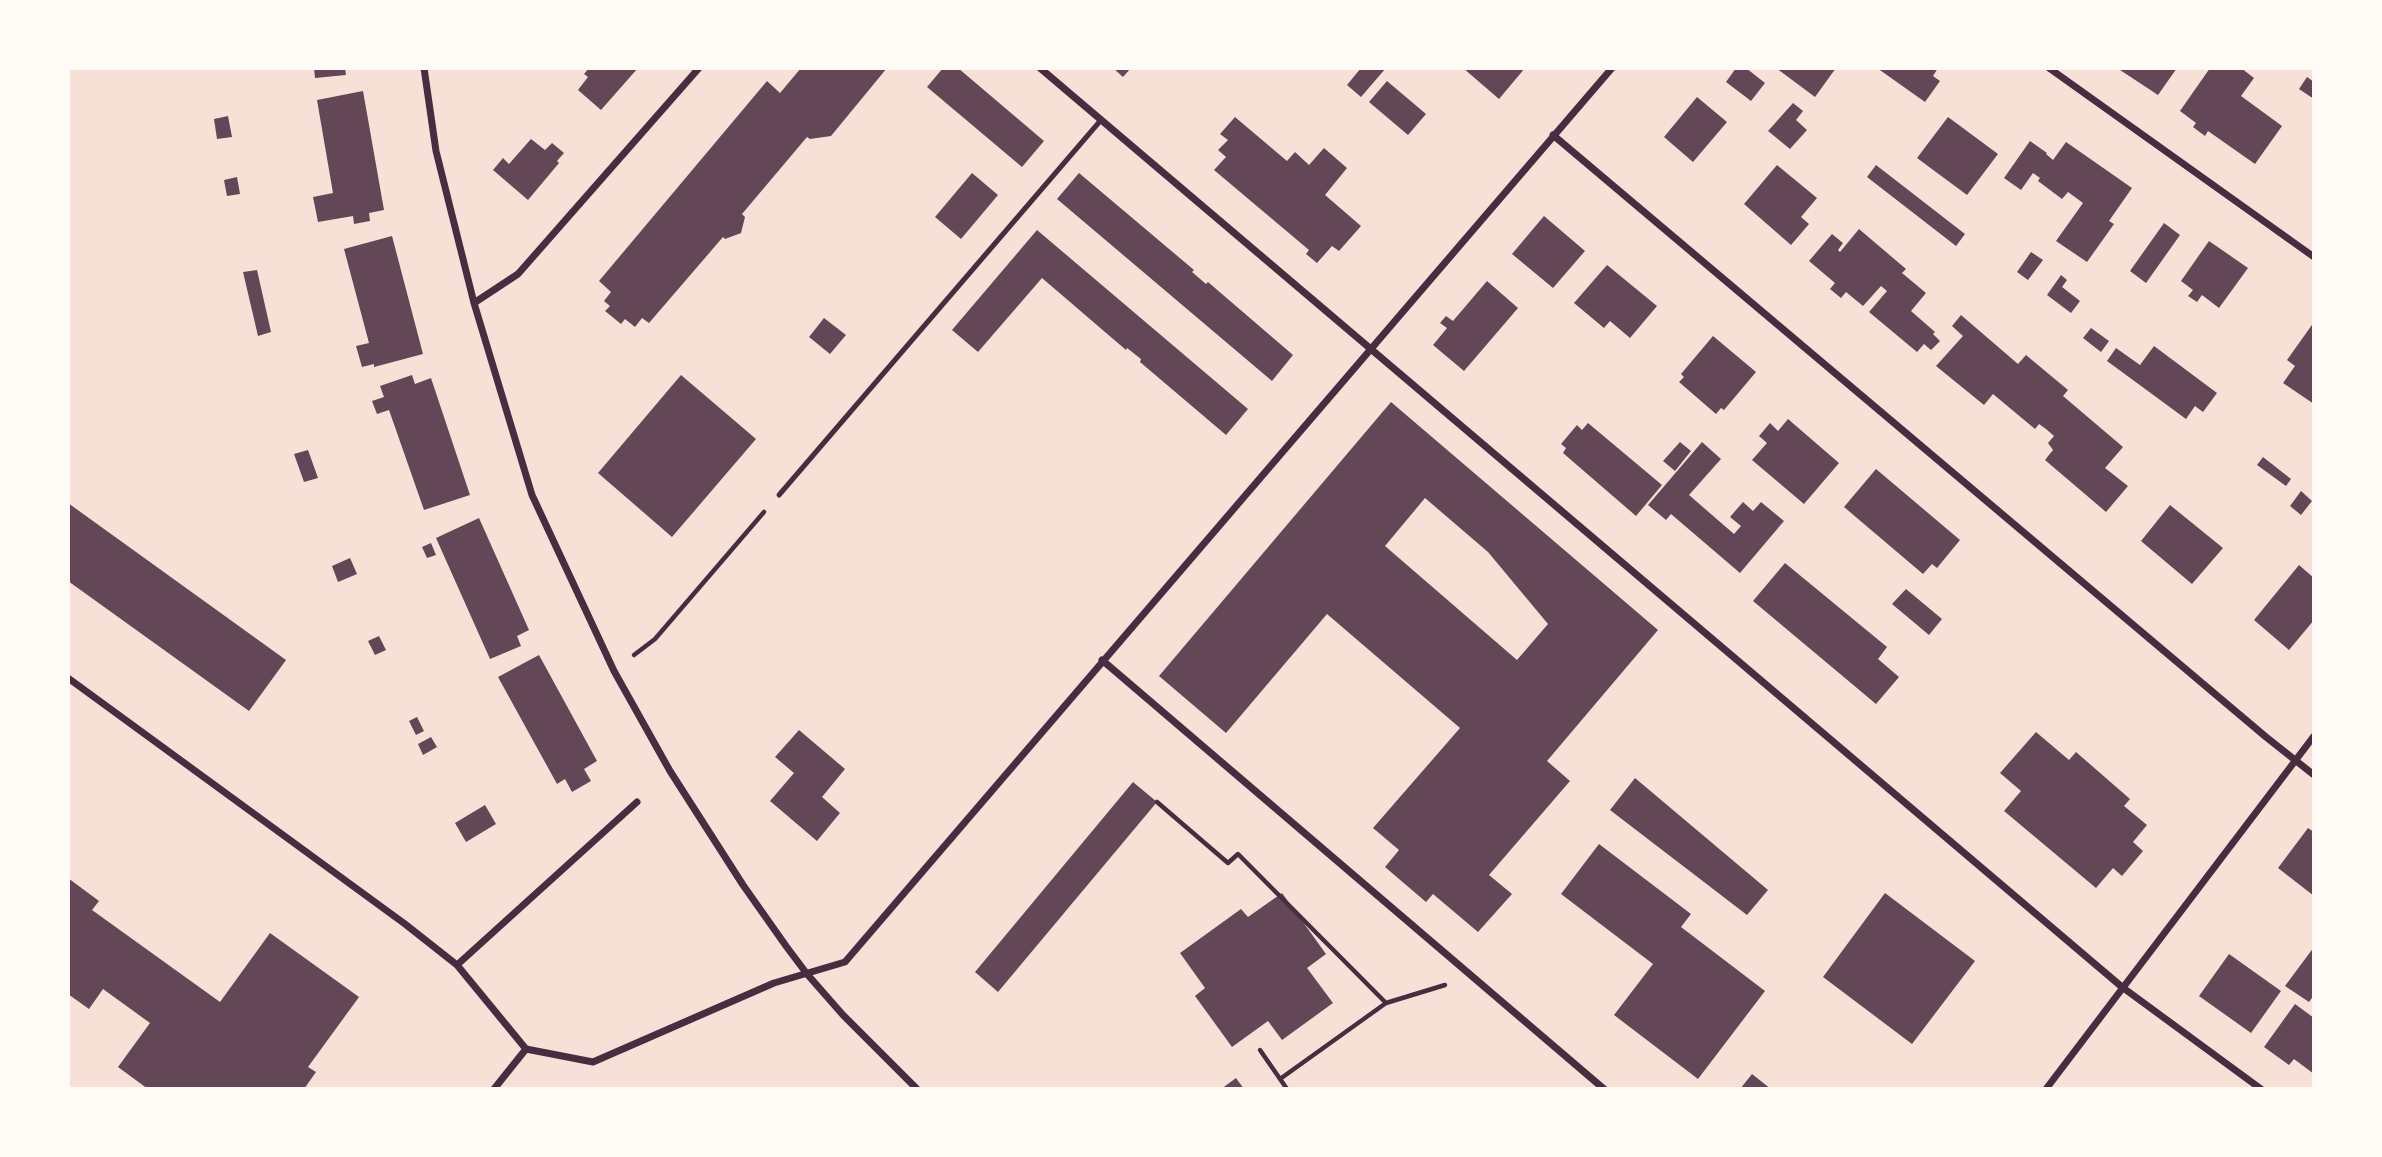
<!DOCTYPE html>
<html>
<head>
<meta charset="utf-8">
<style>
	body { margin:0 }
	#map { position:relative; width:2382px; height:1157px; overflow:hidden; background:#f7e1d7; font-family:"Nunito Sans",sans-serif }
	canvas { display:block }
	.frame { position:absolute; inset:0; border:70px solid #fffaf5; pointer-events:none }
</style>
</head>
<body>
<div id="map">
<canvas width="2382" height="1157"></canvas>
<div class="frame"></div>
</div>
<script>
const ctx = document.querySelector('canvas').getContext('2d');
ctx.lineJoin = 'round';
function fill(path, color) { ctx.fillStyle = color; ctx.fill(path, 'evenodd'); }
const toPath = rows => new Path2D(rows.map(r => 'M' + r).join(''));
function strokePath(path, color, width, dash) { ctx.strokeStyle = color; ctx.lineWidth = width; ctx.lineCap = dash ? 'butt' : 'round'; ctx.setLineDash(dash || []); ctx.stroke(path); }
const building = toPath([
	[314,68,345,68,346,75,315,78],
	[589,68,638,68,601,110,578,90,588,77,584,74],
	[801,68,887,68,831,136,810,139,807,137,742,214,745,217,741,233,725,239,723,237,649,323,642,318,635,327,625,319,621,324,605,311,610,306,604,301,611,292,599,281,767,81,780,93],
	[943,68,958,68,1044,141,1022,167,927,87],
	[1113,68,1131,68,1123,77],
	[1361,68,1386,68,1361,97,1347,85],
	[1463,68,1525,68,1499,99],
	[1736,68,1746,68,1765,83,1751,101,1726,82],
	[1776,68,1836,68,1815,97],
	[1877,68,1938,68,1933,76,1940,81,1925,102],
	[2117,68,2177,68,2158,95],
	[2210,68,2241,68,2254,78,2241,96,2282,126,2255,164,2208,131,2205,136,2193,127,2196,123,2180,111],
	[2307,77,2314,82,2314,99,2299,89],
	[1387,81,1426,114,1408,135,1369,102],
	[363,91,384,210,369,213,370,221,354,224,353,216,318,222,313,197,333,193,317,100],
	[1697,97,1727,122,1693,162,1664,137],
	[1793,103,1803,111,1796,120,1807,130,1790,149,1768,131],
	[228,116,232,137,217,139,214,119],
	[1235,117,1287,161,1295,152,1309,165,1324,148,1347,168,1325,195,1361,226,1339,251,1332,246,1317,263,1306,254,1309,250,1214,170,1226,157,1218,150,1228,140,1220,134],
	[1948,117,1998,154,1967,195,1917,158],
	[531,139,545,150,552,143,564,153,557,161,559,163,528,200,493,170,503,158,509,164],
	[2030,141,2047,153,2046,154,2053,160,2066,142,2132,188,2109,221,2114,224,2087,262,2056,241,2083,203,2068,192,2062,199,2038,181,2040,178,2033,173,2021,190,2004,178],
	[1777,165,1817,198,1801,217,1809,224,1791,245,1744,204],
	[1876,165,1965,234,1956,246,1867,177],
	[972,173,998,195,961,239,935,217],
	[1079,173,1194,270,1192,272,1206,284,1208,282,1293,355,1272,381,1057,199],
	[237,177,240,194,227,196,224,180],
	[1544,216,1585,251,1553,288,1512,254],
	[2164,223,2180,235,2146,283,2130,271],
	[1859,229,1906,269,1902,273,1926,293,1911,311,1935,332,1933,334,1940,341,1931,350,1924,344,1917,352,1869,312,1887,291,1881,286,1863,306,1846,292,1841,298,1830,289,1835,283,1809,261,1832,234,1843,243,1838,250,1840,252],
	[1037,230,1248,409,1226,435,1140,362,1141,359,1127,348,1126,350,1042,278,978,352,952,330],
	[392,236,423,354,374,367,374,364,362,367,356,346,369,343,344,249],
	[2209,241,2248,268,2219,308,2202,295,2197,302,2188,296,2193,290,2181,281],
	[2031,252,2043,260,2028,280,2017,272],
	[1607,265,1657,306,1630,338,1610,321,1604,328,1574,303],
	[257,270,271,332,258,336,243,272],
	[2061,275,2067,280,2062,287,2080,301,2071,313,2047,295],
	[1487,281,1518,308,1464,371,1433,345,1447,328,1440,323,1446,316,1453,321],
	[1961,315,2018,364,2026,355,2068,390,2063,396,2123,447,2105,468,2128,486,2106,512,2045,460,2053,450,2048,443,2054,436,2046,429,2039,424,2035,429,1993,394,1984,405,1936,366,1963,336,1952,326],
	[824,318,846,335,830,354,809,337],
	[2314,322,2314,404,2283,383,2295,366,2287,360],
	[2091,328,2109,341,2101,352,2083,338],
	[1713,336,1756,372,1724,410,1721,408,1716,414,1679,382,1684,377,1681,374],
	[2154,346,2217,393,2203,412,2195,406,2186,419,2107,361,2116,348,2140,365],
	[412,375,415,384,431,378,470,495,424,510,389,410,377,414,372,401,384,397,380,386],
	[681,375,756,439,672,537,598,473],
	[1391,402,1658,630,1547,761,1570,781,1489,875,1512,894,1478,932,1433,894,1426,902,1385,867,1399,850,1373,828,1460,728,1327,614,1226,733,1159,676],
	[1425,498,1488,552,1548,624,1517,660,1385,546],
	[1788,419,1839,463,1804,504,1752,460,1767,443,1759,436,1770,423,1778,431],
	[1588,423,1662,485,1636,516,1563,453,1566,448,1561,444,1577,425,1582,430],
	[1680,442,1691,451,1675,471,1663,461],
	[1702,442,1721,459,1689,495,1734,534,1741,526,1730,517,1743,502,1753,511,1761,502,1784,521,1740,573,1671,514,1666,520,1648,505],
	[308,450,318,478,304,482,294,454],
	[2263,457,2291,479,2286,486,2257,465],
	[1876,469,1960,540,1937,568,1932,564,1923,574,1844,507],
	[2301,491,2312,501,2301,515,2290,506],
	[68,503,286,660,249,711,68,581],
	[2170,505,2223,548,2192,584,2141,541],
	[479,518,529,630,517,636,521,646,490,659,436,538],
	[431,543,436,555,427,558,422,547],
	[350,558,357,574,338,582,332,566],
	[1785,563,1887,647,1878,659,1899,677,1876,704,1753,601],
	[2299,565,2314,578,2314,620,2289,650,2254,620],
	[1906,589,1942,619,1929,635,1892,604],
	[379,636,386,650,375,655,368,641],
	[539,655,597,761,584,769,591,781,572,792,565,779,557,784,498,677],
	[417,717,424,731,416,735,409,721],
	[799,730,845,769,822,797,840,813,817,841,770,801,794,773,775,757],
	[2036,732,2069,760,2076,752,2130,799,2124,806,2147,825,2133,842,2143,851,2122,876,2113,868,2096,888,2004,811,2021,791,2000,773],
	[431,737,437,747,423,755,418,744],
	[1635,778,1768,890,1747,915,1610,810],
	[1133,782,1157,802,998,992,975,972],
	[485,805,496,824,466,842,455,823],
	[2308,828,2314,832,2314,896,2278,868],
	[1599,844,1691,914,1681,927,1765,991,1698,1079,1614,1015,1653,964,1561,894],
	[68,878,99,901,92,910,220,1002,270,933,359,997,308,1067,316,1072,304,1089,148,1089,118,1067,150,1023,103,989,89,1009,68,994],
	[1282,893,1326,954,1307,968,1333,1003,1282,1040,1268,1021,1232,1047,1195,996,1205,988,1180,953,1241,909,1248,917],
	[1885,893,1975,961,1912,1044,1823,977],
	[2314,947,2314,995,2309,1002,2285,986],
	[2229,954,2281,991,2251,1033,2199,996],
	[2295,1004,2314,1018,2314,1074,2294,1059,2289,1065,2264,1047],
	[1752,1074,1771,1089,1740,1089],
	[1236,1078,1244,1089,1221,1089]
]);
const path = toPath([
	[634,655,655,639,764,512],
	[1157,802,1228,863,1238,854,1386,1003],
	[1260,1050,1287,1089],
	[1280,1079,1386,1003,1445,985]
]);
const service = toPath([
	[779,495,1101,120]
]);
const minor = toPath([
	[424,68,436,151,474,303,532,495,614,671,670,771,743,885,786,946,807,974,843,1015,917,1089],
	[1040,68,2122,987,2261,1089],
	[2049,68,2314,257],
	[1553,135,2266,737,2314,775],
	[474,303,518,274,699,68],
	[1102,660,1604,1089],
	[68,678,405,924,457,965,526,1049],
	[457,965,637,802],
	[494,1089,526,1049,593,1062,774,983,845,962,1612,68],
	[2046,1089,2314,736]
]);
fill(building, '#644757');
strokePath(path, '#4a2c40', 4.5);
strokePath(service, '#4a2c40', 5);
strokePath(minor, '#4a2c40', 7);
</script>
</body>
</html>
